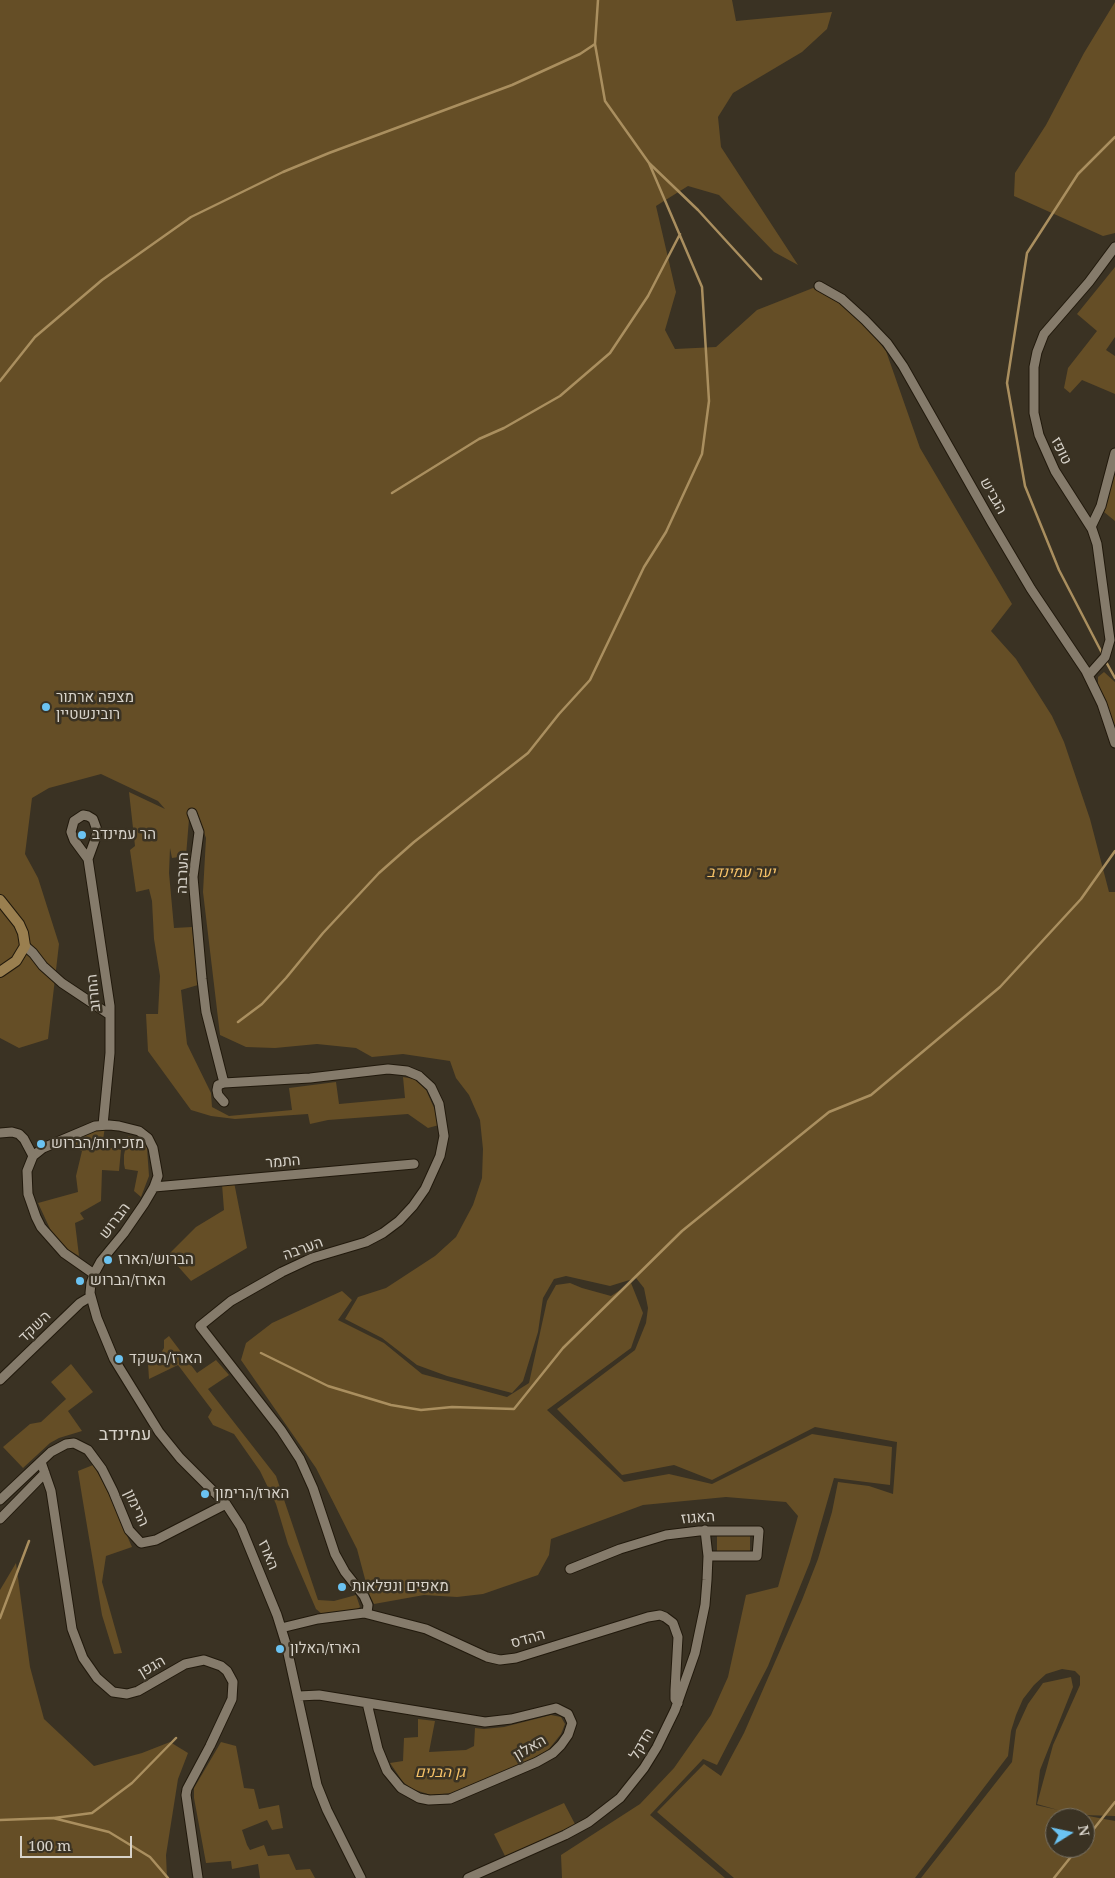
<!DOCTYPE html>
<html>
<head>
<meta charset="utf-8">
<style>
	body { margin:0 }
	#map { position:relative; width:1115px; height:1878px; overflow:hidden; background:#3a3223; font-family:"Noto Serif",serif }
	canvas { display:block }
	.north { position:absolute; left:1045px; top:1808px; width:50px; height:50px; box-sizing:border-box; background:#3a3223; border:1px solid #797265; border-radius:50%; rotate:80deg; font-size:14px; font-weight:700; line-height:20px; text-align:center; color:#d7d2c9 }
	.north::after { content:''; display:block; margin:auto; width:18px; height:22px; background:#6bc3f2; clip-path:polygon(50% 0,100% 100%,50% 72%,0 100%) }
	.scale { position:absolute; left:20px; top:1836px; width:112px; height:22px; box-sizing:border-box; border:2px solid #d7d2c9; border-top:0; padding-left:6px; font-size:15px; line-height:18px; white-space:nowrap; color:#d7d2c9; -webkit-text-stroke:4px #3a3223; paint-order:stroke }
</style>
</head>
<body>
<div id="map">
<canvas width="1115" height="1878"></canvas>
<div class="north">N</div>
<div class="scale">100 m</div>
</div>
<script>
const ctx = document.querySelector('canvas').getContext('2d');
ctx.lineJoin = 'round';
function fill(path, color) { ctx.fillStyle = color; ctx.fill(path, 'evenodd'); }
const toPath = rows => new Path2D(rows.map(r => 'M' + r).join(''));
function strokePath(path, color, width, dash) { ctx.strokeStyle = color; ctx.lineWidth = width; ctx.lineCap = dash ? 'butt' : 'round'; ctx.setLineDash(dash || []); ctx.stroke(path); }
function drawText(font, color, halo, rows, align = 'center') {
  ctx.font = font + ' "Noto Serif",Heebo,serif'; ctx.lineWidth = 5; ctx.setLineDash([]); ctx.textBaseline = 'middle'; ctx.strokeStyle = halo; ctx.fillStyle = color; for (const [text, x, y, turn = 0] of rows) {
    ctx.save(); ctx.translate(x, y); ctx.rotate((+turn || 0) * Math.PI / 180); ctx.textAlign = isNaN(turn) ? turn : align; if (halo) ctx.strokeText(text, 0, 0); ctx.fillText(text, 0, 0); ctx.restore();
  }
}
const green = toPath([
	[0,0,732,0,736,21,832,12,827,29,802,52,733,93,718,117,721,147,798,265,774,252,719,195,688,186,656,206,676,292,665,330,675,349,716,347,757,310,813,288,844,306,869,330,886,351,920,448,1012,604,991,631,1016,659,1052,716,1064,742,1090,819,1109,892,1115,892,1115,1816,1083,1815,1115,1821,1115,1878,921,1878,1012,1762,1016,1730,1028,1704,1043,1683,1071,1677,1073,1687,1040,1770,1036,1805,1058,1810,1037,1804,1053,1745,1080,1685,1080,1676,1075,1671,1062,1669,1046,1674,1034,1685,1023,1699,1016,1715,1011,1731,1008,1756,915,1878,734,1878,657,1812,704,1764,721,1776,744,1733,802,1600,818,1559,832,1512,838,1482,869,1486,893,1494,897,1442,815,1427,712,1480,674,1465,622,1475,557,1409,635,1350,646,1323,648,1308,644,1288,636,1278,610,1286,566,1276,554,1279,543,1298,538,1332,523,1381,512,1393,447,1376,417,1365,382,1338,345,1319,358,1297,386,1288,435,1256,456,1237,473,1205,482,1178,483,1149,480,1120,469,1095,456,1078,450,1061,403,1054,372,1057,356,1048,317,1044,275,1048,246,1047,220,1035,203,892,206,838,202,827,195,817,189,819,186,856,172,858,170,848,169,873,174,928,192,927,198,985,181,990,187,1044,211,1093,212,1107,229,1116,292,1110,289,1088,336,1082,339,1104,405,1098,403,1077,414,1079,426,1090,435,1110,439,1125,428,1128,408,1114,328,1120,310,1124,308,1114,235,1119,211,1116,191,1110,148,1051,146,1014,158,1014,160,976,154,939,152,901,149,889,136,892,130,850,135,846,129,792,165,809,158,801,101,774,49,788,32,798,25,854,38,878,59,944,48,1039,19,1048,0,1038],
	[1055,1818,1085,1818,1085,1848,1055,1848],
	[1115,2,1115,233,1103,236,1014,196,1015,173,1046,125,1084,53],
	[1115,267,1115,337,1106,350,1115,356,1115,394,1082,380,1070,393,1064,388,1068,368,1097,331,1077,314],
	[1115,470,1115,521,1104,512],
	[1104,672,1115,682,1115,728,1098,685,1098,677],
	[101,1127,105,1127,102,1146,121,1150,119,1171,102,1170,101,1201,80,1213,84,1219,75,1223,79,1256,67,1249,52,1233,38,1203,78,1192,76,1176,82,1151,74,1148,72,1147,72,1143],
	[128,1136,139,1138,144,1142,147,1148,149,1176,141,1197,134,1191,138,1171,125,1169,124,1164,124,1155],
	[234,1182,247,1248,191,1281,168,1255,196,1227,224,1210,222,1184],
	[570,1283,582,1288,611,1296,631,1283,643,1313,631,1348,547,1410,624,1482,669,1474,712,1484,812,1434,892,1447,890,1485,834,1478,810,1562,768,1666,717,1765,703,1759,650,1815,725,1878,562,1878,561,1855,640,1804,674,1768,711,1715,728,1677,746,1595,778,1587,798,1516,786,1502,726,1497,643,1505,551,1539,549,1555,538,1575,483,1594,457,1597,424,1595,374,1604,369,1594,357,1549,316,1468,241,1360,246,1343,272,1323,342,1291,352,1300,338,1320,384,1343,422,1374,507,1397,529,1383,547,1301,556,1285],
	[169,1336,197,1373,216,1360,229,1375,208,1389,276,1476,318,1600,334,1601,356,1595,360,1607,356,1610,322,1614,316,1609,288,1544,276,1504,260,1471,234,1434,213,1425,208,1417,212,1410,178,1365,149,1379,148,1363,161,1353,164,1348,164,1340],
	[71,1364,93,1392,68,1411,82,1431,59,1438,50,1443,23,1468,3,1447,30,1424,41,1422,66,1399,51,1382],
	[93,1465,104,1483,132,1547,106,1556,102,1582,122,1653,114,1654,102,1615,82,1496,78,1471],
	[717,1536,750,1536,750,1552,717,1551],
	[16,1563,30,1667,44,1719,94,1766,142,1753,170,1742,188,1753,178,1779,166,1855,167,1878,0,1878,0,1590],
	[551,1715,561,1717,565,1724,561,1734,549,1749,541,1755,524,1763,453,1793,431,1795,412,1789,403,1782,390,1763,403,1761,404,1738,418,1737,418,1719,435,1721,429,1752,466,1750,474,1746,475,1728,484,1729,504,1727],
	[221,1742,236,1746,244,1788,254,1789,259,1809,279,1805,283,1828,272,1830,267,1820,242,1830,247,1845,250,1850,264,1845,268,1856,289,1854,296,1870,310,1869,315,1878,260,1878,258,1864,232,1869,231,1861,206,1863,194,1798,194,1788],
	[564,1803,576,1826,506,1858,494,1834]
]);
const stream = toPath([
	[598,0,595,44,605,101,649,163,698,210,761,279],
	[0,381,35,337,102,280,191,217,283,172,329,153,512,85,580,54,595,44],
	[392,493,479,439,504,428,560,396,610,353,648,296,680,234],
	[1103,655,1059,570,1025,486,1007,383,1027,253,1078,174,1115,137],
	[1105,660,1115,678],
	[238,1022,262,1004,286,978,323,933,379,873,414,842,528,753,559,714,590,680,644,567,666,532,702,454,709,401,702,287,649,163],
	[261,1353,328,1386,391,1405,421,1410,452,1407,514,1409,563,1348,682,1231,829,1112,871,1095,1000,987,1081,899,1115,851],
	[0,1618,29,1541],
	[54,1818,92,1813,132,1783,176,1738],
	[0,1820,53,1818,109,1832,150,1857,168,1878],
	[1085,1840,1115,1802],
	[1054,1878,1078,1848]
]);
const minor = toPath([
	[819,286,842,299,865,320,887,343,903,366,992,523,1031,589,1086,671,1102,704,1115,743],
	[1091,527,1101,506,1115,453],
	[1089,675,1105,657,1110,640,1097,544,1092,529,1055,471,1039,435,1034,413,1034,367,1037,352,1044,334,1089,282,1115,247],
	[192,813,199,832,193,877,202,979,206,1012,224,1083],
	[88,859,96,837,97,830,93,819,88,816,83,815,74,821,71,832,74,840,88,859,110,1006,110,1053,103,1125],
	[25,946,33,953,43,966,62,983,110,1015],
	[224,1102,218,1095,217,1090,218,1085,224,1083,310,1078,388,1069,407,1071,419,1076,431,1087,439,1104,444,1136,440,1156,425,1189,413,1206,399,1221,383,1233,366,1242,312,1258,282,1272,231,1301,200,1326,281,1430,300,1459,313,1488,335,1554,345,1572,364,1596,368,1605,367,1613],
	[0,1133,12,1132,19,1134,24,1139,33,1156],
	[154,1187,414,1164],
	[94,1274,64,1253,41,1227,36,1217,28,1194,27,1171,33,1156,43,1148,95,1126,109,1125,119,1126,139,1131,148,1138,153,1148,158,1176,154,1187,144,1204,124,1233,101,1261,95,1272,91,1283,90,1293,97,1318,114,1359,159,1432,180,1458,226,1504,241,1527,277,1615,286,1644,317,1785,327,1810,361,1878],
	[0,1380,80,1303,90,1297],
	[41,1462,51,1491,72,1629,83,1658,97,1678,113,1692,127,1694,138,1691,185,1664,204,1660,221,1666,227,1671,233,1682,232,1699,210,1746,187,1789,186,1795,198,1878],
	[0,1500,51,1452,66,1444,74,1443,88,1450,102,1469,113,1491,129,1530,141,1543,156,1540,226,1504],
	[0,1519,45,1473],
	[570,1569,620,1549,666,1535,699,1531,759,1531,757,1556,708,1556],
	[281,1628,318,1619,364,1613,426,1629,487,1657,500,1660,516,1658,648,1617,660,1615,665,1617,673,1623,678,1637,675,1690,675,1699,678,1703],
	[299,1696,319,1695,485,1722,511,1719,556,1708,568,1714,572,1723,568,1735,561,1745,553,1753,537,1762,450,1799,429,1800,419,1798,401,1788,387,1771,378,1749,367,1703],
	[468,1878,565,1835,589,1822,620,1798,644,1768,657,1747,675,1710,695,1653,705,1605,707,1580,708,1556,705,1530]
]);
const major = toPath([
	[0,900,19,924,23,933,25,946,16,961,0,972]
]);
const markers = [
	[46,707,5,"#6bc3f2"],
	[82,835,5,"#6bc3f2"],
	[41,1144,5,"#6bc3f2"],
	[108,1260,5,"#6bc3f2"],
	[80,1281,5,"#6bc3f2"],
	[119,1359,5,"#6bc3f2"],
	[205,1494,5,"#6bc3f2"],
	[342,1587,5,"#6bc3f2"],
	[280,1649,5,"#6bc3f2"]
];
const streetNames = [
	["טופז",1061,451,64],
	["הגביש",993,496,61],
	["הערבה",183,873,-88],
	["החרוב",94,993,-96],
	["התמר",283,1162,-5],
	["הברוש",115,1221,-53],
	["הערבה",303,1249,-20],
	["השקד",35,1327,-44],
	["הרימון",136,1508,65],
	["האגוז",698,1518,-4],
	["הארז",268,1555,68],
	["ההדס",528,1639,-16],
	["הגפן",152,1667,-30],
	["הדקל",642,1744,-60],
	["האלון",530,1748,-30]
];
const poiNames = [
	["מצפה ארתור",56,698],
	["רובינשטיין",56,715],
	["הר עמינדב",92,835],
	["מזכירות/הברוש",51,1144],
	["הברוש/הארז",118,1260],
	["הארז/הברוש",90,1281],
	["הארז/השקד",129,1359],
	["הארז/הרימון",215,1494],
	["מאפים ונפלאות",352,1587],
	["הארז/האלון",290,1649]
];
const parkNames = [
	["יער עמינדב",741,873],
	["גן הבנים",440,1773]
];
const quarterNames = [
	["עמינדב",125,1435]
];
fill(green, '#654e26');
strokePath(stream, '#aa8f5f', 2.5);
strokePath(minor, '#21190c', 11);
strokePath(major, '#21190c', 12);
strokePath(minor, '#857b6b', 9);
strokePath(major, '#9a7f4f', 10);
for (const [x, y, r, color] of markers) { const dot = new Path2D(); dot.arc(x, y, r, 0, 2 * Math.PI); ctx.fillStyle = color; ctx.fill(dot); strokePath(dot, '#3a3223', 2); }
drawText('15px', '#d7d2c9', '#3a3223', streetNames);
drawText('15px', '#d7d2c9', '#3a3223', poiNames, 'left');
drawText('italic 15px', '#f5c167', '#3a3223', parkNames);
drawText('18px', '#d7d2c9', '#3a3223', quarterNames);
</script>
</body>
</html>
